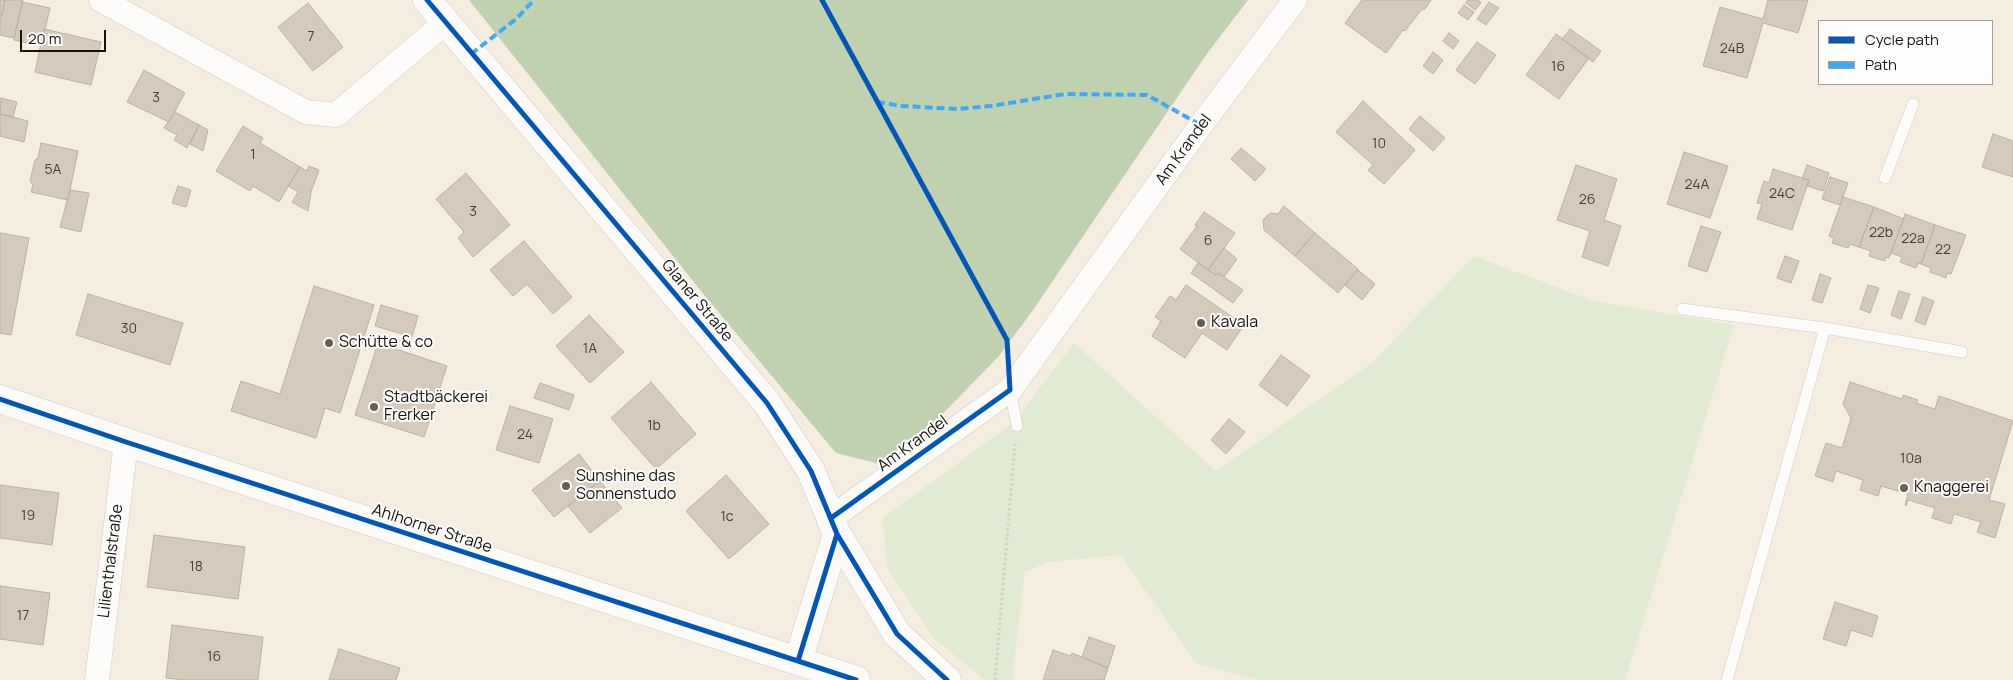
<!DOCTYPE html>
<html>
<head>
<meta charset="utf-8">
<style>
	body { margin:0 }
	#map { position:relative; width:2013px; height:680px; overflow:hidden; background:#f5eddf; font-family:Manrope,sans-serif }
	canvas { display:block }
	.legend { position:absolute; left:1818px; top:20px; width:175px; height:65px; box-sizing:border-box; background:#fefefe; border:1px solid #a2a09d; margin:0; padding:6px 9px; list-style:none; font-size:15px; color:#18130b }
	.legend li { display:flex; align-items:center; gap:10px; height:25px }
	.legend b { width:25px; border:1px solid #a2a09d }
	.scale { position:absolute; left:20px; top:30px; width:86px; height:22px; box-sizing:border-box; border:2px solid #18130b; border-top:0; padding-left:6px; font-size:15px; line-height:18px; white-space:nowrap; color:#18130b; -webkit-text-stroke:4px #fefefe; paint-order:stroke }
</style>
</head>
<body>
<div id="map">
<canvas width="2013" height="680"></canvas>
<ul class="legend">
<li><b style="height:6px;background:#0057b8"></b>Cycle path</li>
<li><b style="height:6px;background:#3fa9f5"></b>Path</li>
</ul>
<div class="scale">20 m</div>
</div>
<script>
const ctx = document.querySelector('canvas').getContext('2d');
ctx.lineJoin = 'round';
function fill(path, color) { ctx.fillStyle = color; ctx.fill(path, 'evenodd'); }
const toPath = rows => new Path2D(rows.map(r => 'M' + r).join(''));
function strokePath(path, color, width, dash) { ctx.strokeStyle = color; ctx.lineWidth = width; ctx.lineCap = dash ? 'butt' : 'round'; ctx.setLineDash(dash || []); ctx.stroke(path); }
function drawText(font, color, halo, rows, align = 'center') {
  ctx.font = font + ' Manrope,sans-serif'; ctx.lineWidth = 4; ctx.setLineDash([]); ctx.textBaseline = 'middle'; ctx.strokeStyle = halo; ctx.fillStyle = color; for (const [text, x, y, turn = 0] of rows) {
    ctx.save(); ctx.translate(x, y); ctx.rotate((+turn || 0) * Math.PI / 180); ctx.textAlign = isNaN(turn) ? turn : align; if (halo) ctx.strokeText(text, 0, 0); ctx.fillText(text, 0, 0); ctx.restore();
  }
}
const green = toPath([
	[1474,256,1593,301,1734,325,1625,680,1258,680,1196,663,1121,555,1047,562,1025,572,1012,680,984,680,933,637,887,568,883,518,1014,422,1074,343,1216,471,1372,363]
]);
const forest = toPath([
	[469,0,1248,0,1206,55,1033,310,999,356,925,432,876,463,836,453,701,291]
]);
const building = toPath([
	[0,0,5,0,2,16,0,16,0,0],
	[5,0,23,0,14,38,0,35,0,16,2,16,5,0],
	[1362,0,1431,0,1424,10,1422,9,1405,31,1403,30,1386,53,1345,23,1362,0],
	[1468,0,1478,0,1481,3,1475,10,1466,3,1468,0],
	[1768,0,1808,0,1798,33,1763,23,1747,78,1703,66,1720,7,1763,19,1768,0],
	[22,2,50,8,41,46,14,40,22,2],
	[1489,2,1499,8,1486,25,1477,19,1489,2],
	[308,3,343,47,313,71,278,27,308,3],
	[1464,5,1474,12,1468,20,1458,13,1464,5],
	[44,29,101,42,91,85,35,72,44,29],
	[1570,29,1601,51,1593,62,1562,39,1570,29],
	[1449,33,1459,41,1453,49,1443,41,1449,33],
	[1556,34,1589,58,1559,99,1526,75,1556,34],
	[1477,42,1496,55,1475,84,1456,70,1477,42],
	[1433,52,1443,60,1433,74,1423,66,1433,52],
	[144,70,185,93,169,122,127,102,144,70],
	[1,98,17,102,13,117,0,114,1,98],
	[1363,101,1415,150,1384,184,1368,170,1373,165,1336,132,1363,101],
	[175,112,199,125,187,148,174,140,177,135,164,128,175,112],
	[0,114,28,121,24,142,0,136,0,114],
	[1420,116,1445,138,1433,151,1409,129,1420,116],
	[199,125,208,130,203,151,190,144,199,125],
	[243,126,263,138,260,143,300,167,279,202,253,186,250,191,216,171,243,126],
	[1993,134,2013,141,2013,177,1982,167,1993,134],
	[41,143,78,151,68,200,31,192,33,185,30,181,35,160,38,158,41,143],
	[1241,148,1266,169,1255,181,1231,159,1241,148],
	[1684,152,1728,166,1710,218,1667,204,1684,152],
	[1576,165,1617,179,1604,220,1621,226,1608,266,1582,257,1590,231,1557,220,1576,165],
	[1807,165,1829,173,1823,191,1807,186,1809,180,1802,179,1807,165],
	[309,166,319,170,311,192,308,211,292,202,298,192,288,186,300,167,307,171,309,166],
	[1773,169,1809,180,1792,230,1757,219,1762,204,1757,203,1764,181,1769,183,1773,169],
	[466,173,510,225,473,257,458,238,464,232,436,199,466,173],
	[1830,177,1848,183,1840,205,1822,199,1830,177],
	[178,186,191,190,186,207,172,203,178,186],
	[70,190,89,193,81,232,60,227,70,190],
	[1843,197,1874,207,1859,247,1850,244,1848,248,1832,243,1834,238,1829,236,1843,197],
	[1284,206,1315,233,1295,256,1264,230,1263,220,1270,213,1278,214,1284,206],
	[1874,207,1904,219,1889,258,1886,257,1885,261,1869,256,1871,251,1859,247,1874,207],
	[1204,212,1235,233,1208,270,1180,249,1197,226,1195,225,1204,212],
	[1905,214,1935,225,1921,264,1918,263,1916,268,1900,262,1902,257,1891,253,1905,214],
	[1935,225,1966,235,1951,274,1947,273,1946,278,1930,272,1931,268,1921,264,1935,225],
	[1701,226,1721,232,1707,272,1688,266,1701,226],
	[0,233,29,238,11,335,0,333,0,233],
	[1315,233,1358,269,1338,293,1295,256,1315,233],
	[524,241,572,297,553,314,527,284,513,296,490,270,524,241],
	[1224,248,1237,259,1224,277,1218,273,1216,275,1208,270,1224,248],
	[1785,256,1799,261,1791,283,1777,278,1785,256],
	[1198,263,1216,275,1218,273,1243,290,1233,303,1191,273,1198,263],
	[1358,270,1375,284,1362,300,1345,285,1358,270],
	[1820,274,1831,278,1822,303,1812,300,1820,274],
	[1186,285,1244,325,1227,350,1202,333,1185,358,1152,336,1161,321,1155,317,1170,296,1176,300,1186,285],
	[1868,285,1879,288,1870,313,1860,309,1868,285],
	[314,286,374,305,340,413,325,408,316,438,231,411,241,381,280,394,314,286],
	[1899,291,1910,294,1901,319,1891,315,1899,291],
	[88,294,183,323,170,365,76,335,88,294],
	[1923,297,1934,301,1925,325,1915,321,1923,297],
	[381,305,418,316,412,337,375,326,381,305],
	[589,315,624,352,590,383,556,346,589,315],
	[378,343,447,366,424,437,355,415,378,343],
	[1281,355,1310,376,1287,406,1259,385,1281,355],
	[651,382,696,434,656,469,611,418,651,382],
	[1850,382,1902,399,1903,395,1918,400,1916,403,1935,409,1939,396,2013,421,1989,500,2005,504,1995,538,1977,532,1981,522,1954,514,1951,524,1932,518,1935,508,1908,500,1906,506,1905,505,1908,494,1881,486,1878,496,1860,490,1863,480,1836,471,1833,482,1815,476,1826,443,1842,448,1851,418,1843,404,1850,382],
	[540,383,574,395,569,410,534,398,540,383],
	[510,406,553,419,539,463,496,450,510,406],
	[1229,419,1245,432,1226,454,1211,440,1229,419],
	[579,454,600,481,554,517,532,490,579,454],
	[726,475,769,524,729,559,686,511,726,475],
	[600,481,622,508,590,533,568,506,600,481],
	[0,485,59,493,52,545,0,538,0,485],
	[154,535,245,547,238,599,147,587,154,535],
	[0,586,50,593,43,645,0,639,0,586],
	[1835,602,1878,616,1872,637,1851,630,1846,646,1823,639,1835,602],
	[172,625,263,637,258,680,185,680,166,678,172,625],
	[1089,637,1115,646,1108,668,1082,657,1089,637],
	[339,649,400,668,396,680,329,680,339,649],
	[1053,650,1071,656,1072,653,1108,668,1104,680,1043,680,1053,650]
]);
const path = toPath([
	[822,0,1007,340,1008,347],
	[995,680,1015,444]
]);
const lane = toPath([
	[1885,178,1913,104],
	[1682,309,1825,328,1962,352],
	[1010,390,1017,426],
	[1727,680,1825,328]
]);
const street = toPath([
	[101,0,306,112,336,115,446,22],
	[831,518,1010,390,1201,125,1295,0],
	[97,680,126,442]
]);
const secondary = toPath([
	[427,0,767,403,811,471,837,534,897,634,947,680],
	[0,399,126,442,856,680],
	[798,661,837,534]
]);
const quiet = toPath([
	[471,54,516,19,534,0],
	[877,102,902,106,957,109,991,106,1065,94,1147,95,1201,125]
]);
const cycleway = toPath([
	[427,0,767,403,811,471,837,534,897,634,947,680],
	[822,0,1007,340,1010,390,831,518],
	[0,399,126,442,856,680],
	[798,661,837,534]
]);
const markers = [
	[1201,323,5,"#655f55"],
	[329,343,5,"#655f55"],
	[374,407,5,"#655f55"],
	[566,486,5,"#655f55"],
	[1904,488,5,"#655f55"]
];
const numberNames = [
	["7",311,37],
	["24B",1732,49],
	["16",1558,67],
	["3",156,98],
	["10",1379,144],
	["1",253,155],
	["5A",53,170],
	["24A",1697,185],
	["24C",1782,194],
	["26",1587,200],
	["3",473,212],
	["22b",1881,233],
	["22a",1913,239],
	["6",1208,241],
	["22",1943,250],
	["30",129,329],
	["1A",590,349],
	["1b",654,426],
	["24",525,435],
	["10a",1911,459],
	["19",28,516],
	["1c",727,517],
	["18",196,567],
	["17",23,616],
	["16",214,657]
];
const streetNames = [
	["Am Krandel",1184,150,-54],
	["Glaner Straße",697,301,50],
	["Am Krandel",913,444,-36],
	["Ahlhorner Straße",432,529,18],
	["Lilienthalstraße",111,561,-83]
];
const poiNames = [
	["Kavala",1211,323],
	["Schütte & co",339,343],
	["Stadtbäckerei",384,398],
	["Frerker",384,416],
	["Sunshine das",576,477],
	["Sonnenstudo",576,495],
	["Knaggerei",1914,488]
];
fill(green, '#e0ebd1');
fill(forest, '#c0d1af');
fill(building, '#d6cbbb');
strokePath(building, '#b9b2a7', 1);
strokePath(lane, '#d2cbc0', 12);
strokePath(street, '#d2cbc0', 25);
strokePath(secondary, '#d2cbc0', 29);
strokePath(path, '#d3d0cc', 3, [2.5, 2.5]);
strokePath(lane, '#fefcfa', 11);
strokePath(street, '#fefcfa', 24);
strokePath(secondary, '#fefcfa', 28);
strokePath(quiet, '#3fa9f5', 4, [8, 4]);
strokePath(cycleway, '#0057b8', 5);
for (const [x, y, r, color] of markers) { const dot = new Path2D(); dot.arc(x, y, r, 0, 2 * Math.PI); ctx.fillStyle = color; ctx.fill(dot); strokePath(dot, '#fefefe', 2); }
drawText('14px', '#484137', null, numberNames);
drawText('16px', '#18130b', '#fefefe', streetNames);
drawText('16px', '#18130b', '#fefefe', poiNames, 'left');
</script>
</body>
</html>
